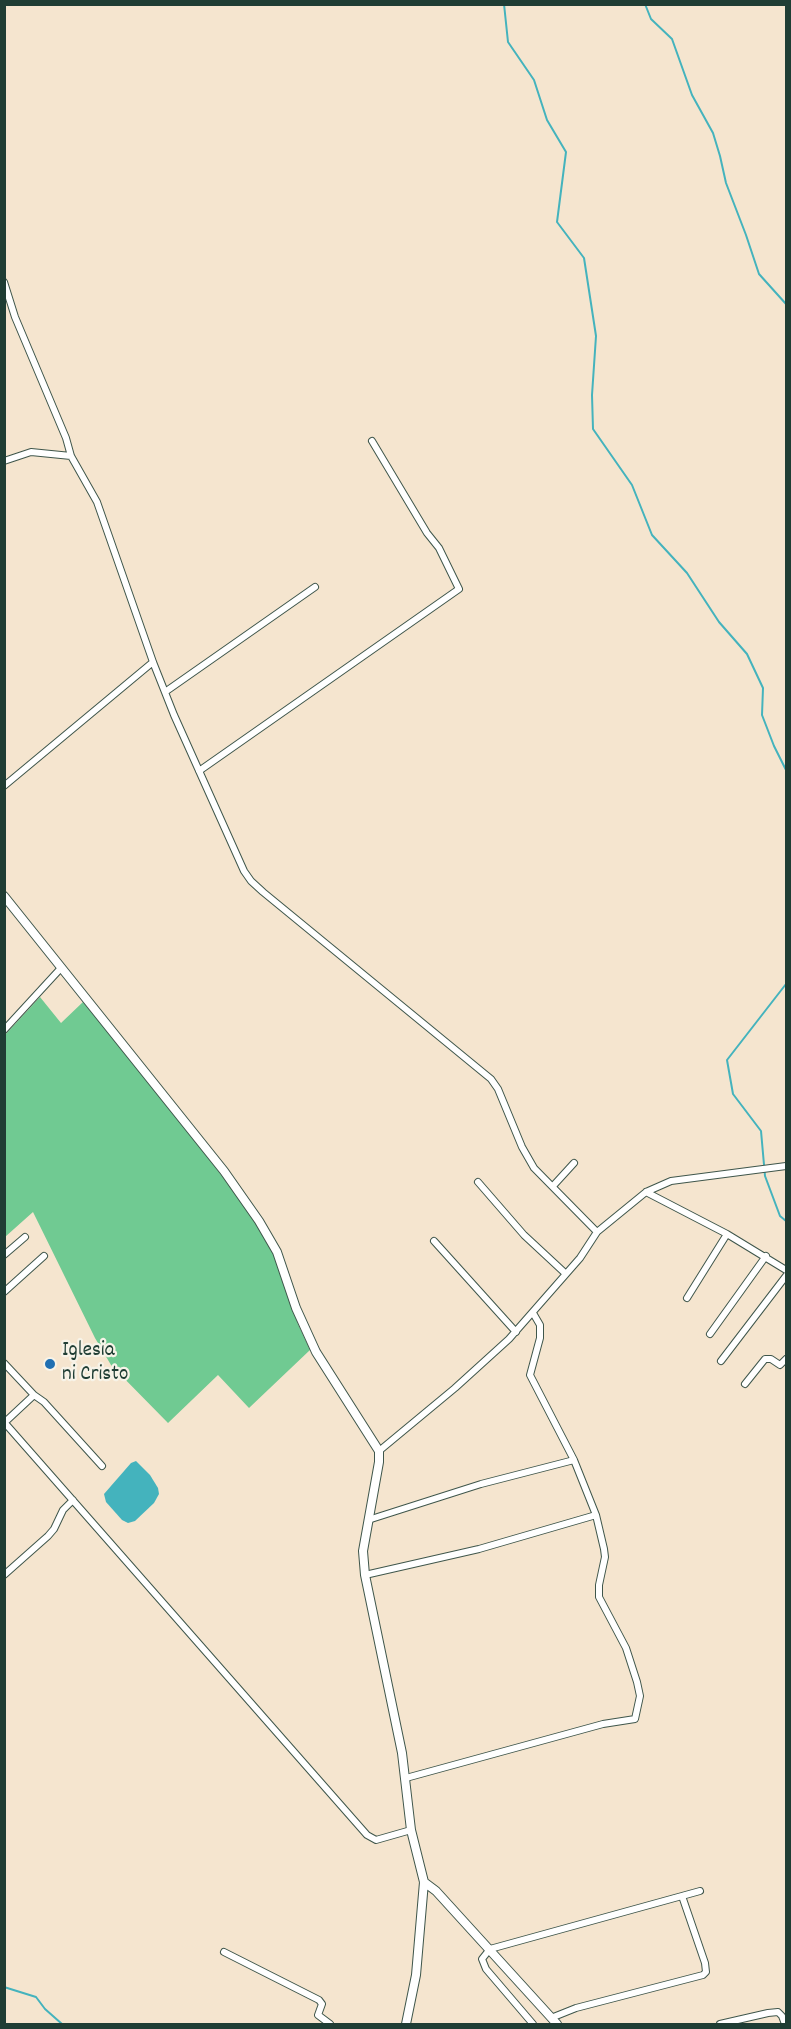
<!DOCTYPE html>
<html>
<head>
<meta charset="utf-8">
<style>
	body { margin:0 }
	#map { position:relative; width:791px; height:2029px; overflow:hidden; background:#f5e5cf; font-family:Dekko,sans-serif }
	canvas { display:block }
	.frame { position:absolute; inset:0; border:6px solid #1f3d34; pointer-events:none }
</style>
</head>
<body>
<div id="map">
<canvas width="791" height="2029"></canvas>
<div class="frame"></div>
</div>
<script>
const ctx = document.querySelector('canvas').getContext('2d');
ctx.lineJoin = 'round';
function fill(path, color) { ctx.fillStyle = color; ctx.fill(path, 'evenodd'); }
const toPath = rows => new Path2D(rows.map(r => 'M' + r).join(''));
function strokePath(path, color, width, dash) { ctx.strokeStyle = color; ctx.lineWidth = width; ctx.lineCap = dash ? 'butt' : 'round'; ctx.setLineDash(dash || []); ctx.stroke(path); }
function drawText(font, color, halo, rows, align = 'center') {
  ctx.font = font + ' Dekko,sans-serif'; ctx.lineWidth = 4.5; ctx.setLineDash([]); ctx.textBaseline = 'middle'; ctx.strokeStyle = halo; ctx.fillStyle = color; for (const [text, x, y, turn = 0] of rows) {
    ctx.save(); ctx.translate(x, y); ctx.rotate((+turn || 0) * Math.PI / 180); ctx.textAlign = isNaN(turn) ? turn : align; if (halo) ctx.strokeText(text, 0, 0); ctx.fillText(text, 0, 0); ctx.restore();
  }
}
const green = toPath([
	[40,997,61,1023,83,1002,174,1112,258,1224,271,1246,298,1324,310,1350,249,1408,218,1375,168,1423,111,1365,95,1338,33,1212,5,1237,4,1036]
]);
const water = toPath([
	[136,1461,150,1475,158,1488,159,1494,154,1503,135,1521,128,1523,122,1520,106,1502,104,1494,131,1463]
]);
const stream = toPath([
	[504,4,508,42,534,80,547,120,566,152,557,222,584,258,596,336,592,395,593,429,632,485,652,535,687,573,719,622,747,654,763,688,762,715,774,746,786,770],
	[645,4,651,19,672,39,692,95,713,133,720,156,726,183,746,235,759,274,786,304],
	[786,984,727,1060,733,1094,761,1131,765,1176,780,1216,786,1221],
	[4,1987,36,1997,45,2009,62,2024]
]);
const street = toPath([
	[4,282,15,317,66,438,71,456,97,502,153,662,174,715,244,871,251,881,263,892,491,1079,498,1089,522,1147,534,1168,597,1232],
	[4,461,31,452,71,456],
	[165,692,315,587],
	[199,771,459,589,439,548,427,533,372,441],
	[4,786,153,662],
	[4,1030,61,968],
	[478,1182,524,1235,566,1274],
	[553,1186,574,1163],
	[646,1192,727,1234,786,1270],
	[434,1241,516,1332],
	[4,1255,25,1237],
	[4,1292,44,1256],
	[687,1298,727,1234],
	[710,1334,766,1256],
	[721,1361,786,1276],
	[4,1363,34,1395,4,1423],
	[745,1384,765,1359,771,1359,780,1365,786,1359],
	[34,1395,44,1402,102,1466],
	[4,1422,367,1835,376,1840,411,1830],
	[379,1451,455,1388,509,1339,580,1258,597,1232,646,1192,671,1181,786,1166],
	[368,1520,481,1484,574,1460,530,1375,540,1338,540,1325,533,1313],
	[4,1575,48,1536,54,1529,63,1510,73,1500],
	[365,1575,479,1549,596,1515],
	[406,1778,603,1724,635,1719,640,1696,637,1682,626,1648,599,1597,599,1585,605,1557,604,1549,596,1515,574,1460],
	[224,1952,319,2000,322,2004,318,2015,330,2024],
	[551,2018,576,2008,703,1975,706,1972,705,1963,682,1896],
	[533,2024,486,1969,482,1959,490,1949,700,1891],
	[720,2024,768,2013,778,2012,782,2016,785,2024]
]);
const secondary = toPath([
	[4,896,224,1171,259,1221,277,1252,296,1308,316,1352,379,1451,379,1462,363,1551,365,1575,402,1753,411,1830,424,1882,416,1975,406,2024],
	[424,1882,436,1891,557,2024]
]);
const markers = [
	[50,1364,6,"#1f6fb2"]
];
const poiNames = [
	["Iglesia",62,1352],
	["ni Cristo",62,1376]
];
fill(green, '#70ca92');
fill(water, '#44b3bd');
strokePath(stream, '#44b3bd', 2);
strokePath(street, '#3f564b', 8);
strokePath(secondary, '#3f564b', 10);
strokePath(street, '#fff', 6);
strokePath(secondary, '#fff', 8);
for (const [x, y, r, color] of markers) { const dot = new Path2D(); dot.arc(x, y, r, 0, 2 * Math.PI); ctx.fillStyle = color; ctx.fill(dot); strokePath(dot, '#f7f3e8', 2); }
drawText('21px', '#1f3d34', '#f7f3e8', poiNames, 'left');
</script>
</body>
</html>
